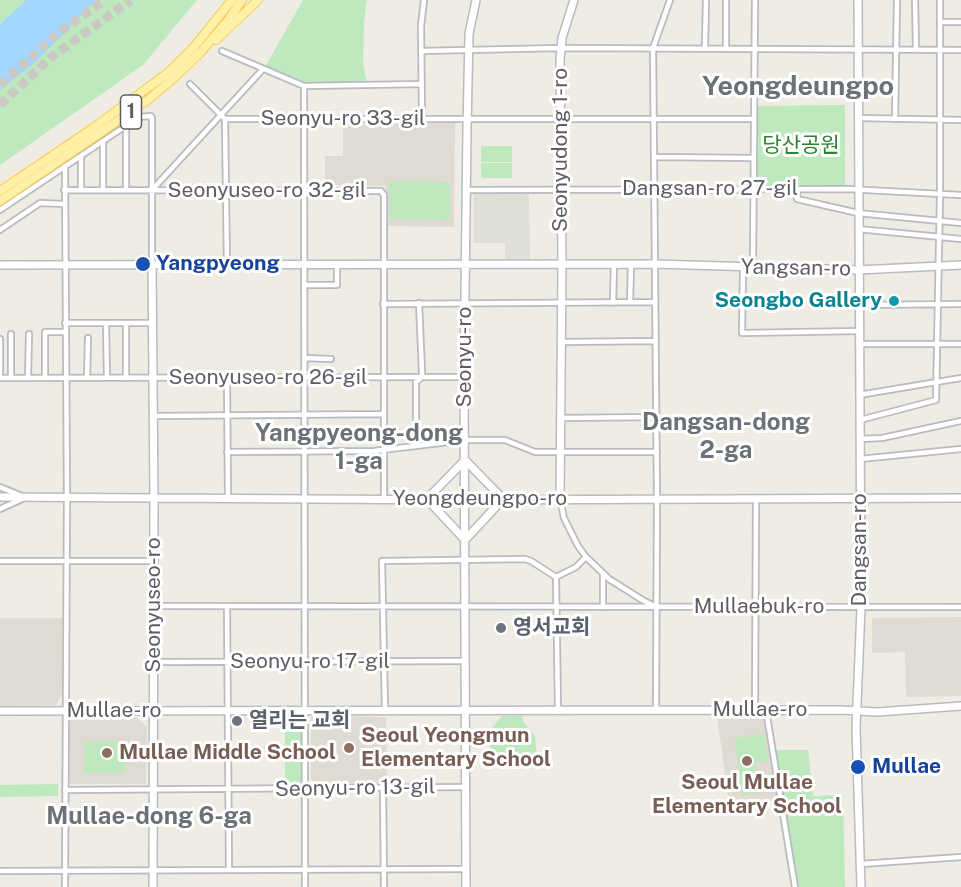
<!DOCTYPE html>
<html>
<head>
<meta charset="utf-8">
<style>
	body { margin:0 }
	canvas { display:block; background:#efece3 }
</style>
</head>
<body>
<canvas width="961" height="887"></canvas>
<script>
const ctx = document.querySelector('canvas').getContext('2d');
ctx.lineJoin = 'round';
function fill(path, color) { ctx.fillStyle = color; ctx.fill(path, 'evenodd'); }
const toPath = rows => new Path2D(rows.map(r => 'M' + r).join(''));
function strokePath(path, color, width, dash) { ctx.strokeStyle = color; ctx.lineWidth = width; ctx.lineCap = dash ? 'butt' : 'round'; ctx.setLineDash(dash || []); ctx.stroke(path); }
function drawText(font, color, halo, rows, align = 'center') {
  ctx.font = font + ' "Public Sans","Noto Sans KR",sans-serif'; ctx.lineWidth = 6; ctx.setLineDash([]); ctx.textBaseline = 'middle'; ctx.strokeStyle = halo; ctx.fillStyle = color; for (const [text, x, y, turn = 0] of rows) {
    ctx.save(); ctx.translate(x, y); ctx.rotate((+turn || 0) * Math.PI / 180); ctx.textAlign = isNaN(turn) ? turn : align; if (halo) ctx.strokeText(text, 0, 0); ctx.fillText(text, 0, 0); ctx.restore();
  }
}
const industrial = toPath([
	[529,193,530,259,505,260,505,243,474,243,474,194]
]);
const education = toPath([
	[455,123,454,227,386,226,386,186,325,185,325,156,343,156,343,124],
	[961,617,961,696,906,697,905,652,872,653,872,618],
	[0,618,62,618,62,695,56,705,0,706],
	[311,716,386,717,387,784,314,783,311,778],
	[717,716,748,716,748,718,763,716,779,803,730,810],
	[74,717,136,717,147,727,146,784,71,784,69,782,69,722]
]);
const green = toPath([
	[0,0,197,0,143,65,0,165],
	[303,0,367,0,364,22,363,64,367,83,304,84,265,67],
	[845,105,845,186,757,186,757,106],
	[481,146,512,146,512,162,481,162],
	[481,163,512,163,512,178,481,178],
	[389,181,450,182,450,220,389,219],
	[285,715,303,715,303,785,285,783],
	[502,716,522,716,524,723,535,736,537,759,498,760,490,757,491,729],
	[764,734,768,761,754,763,759,793,742,795,735,738],
	[85,741,125,741,125,773,84,773],
	[775,750,808,750,813,796,843,795,845,887,798,887],
	[58,784,58,796,0,797,0,785]
]);
const water = toPath([
	[26,0,96,0,36,62,0,90,0,25]
]);
const highwayTunnel = toPath([
	[0,85,57,34,105,0],
	[0,105,50,58,131,0]
]);
const street = toPath([
	[726,0,726,48],
	[915,0,916,49],
	[940,22,961,22],
	[705,48,706,0],
	[222,51,304,86,422,84],
	[421,51,561,48,961,50],
	[190,84,225,119,754,119],
	[304,86,305,887],
	[858,118,961,120],
	[225,119,227,265],
	[895,119,897,0],
	[422,120,421,26,424,0],
	[654,157,754,158],
	[65,166,67,498,65,887],
	[797,189,797,199,858,213,961,223],
	[64,190,381,191,384,195,384,499],
	[81,190,81,156],
	[103,190,103,142],
	[126,190,126,127],
	[152,190,263,69],
	[466,190,847,189,961,195],
	[0,210,139,117,151,116,152,118,152,264],
	[858,229,961,239],
	[0,230,40,203,64,204],
	[743,267,742,333,859,331],
	[753,267,755,0],
	[305,285,337,285,337,265],
	[630,302,631,264],
	[613,303,614,264],
	[383,304,655,302],
	[859,305,961,304],
	[65,323,152,323],
	[106,323,107,378],
	[126,323,126,378],
	[11,334,11,378],
	[0,339,0,378],
	[561,342,656,341],
	[859,344,961,344],
	[305,358,331,359],
	[0,378,464,377],
	[28,378,29,334],
	[45,378,45,332,65,332],
	[87,378,88,338],
	[227,378,228,498],
	[859,395,961,378],
	[153,416,383,414],
	[560,418,656,417],
	[860,420,936,400,940,195,940,0],
	[860,439,882,438,961,421],
	[416,446,416,382,422,377,422,372,419,303],
	[227,452,374,451,465,440,505,440,535,452,657,452],
	[860,459,961,449],
	[0,487,22,496],
	[560,499,564,518,578,546,586,557,609,579,644,601,655,606],
	[0,509,22,499],
	[0,561,154,561],
	[603,574,603,607],
	[556,577,558,711],
	[556,577,576,567,586,557],
	[154,606,961,607],
	[227,607,229,870],
	[153,662,465,661],
	[755,710,756,498],
	[766,710,795,887],
	[385,711,382,561,525,559,531,561,556,577],
	[656,711,657,499,653,48,670,0],
	[383,787,384,887],
	[65,790,466,787],
	[861,864,961,857],
	[0,871,465,869]
]);
const secondary = toPath([
	[858,0,861,608,856,728,861,887],
	[152,264,154,499,153,887],
	[0,265,655,264,858,270,961,265],
	[465,460,503,499,465,540,427,499,465,460],
	[0,497,465,500,961,498],
	[560,499,562,264,560,60,562,38,574,0],
	[0,711,841,710,877,712,961,706],
	[466,887,464,377,467,129,469,34,476,0]
]);
const primary = toPath([
	[216,40,258,0],
	[0,191,99,124,169,72,194,47,232,0],
	[0,201,103,131,149,99,176,76,201,52,229,19,242,0]
]);
const markers = [
	[143,264,8,"#1a4fb4"],
	[894,301,6,"#0f9aa8"],
	[501,628,6,"#6b7280"],
	[237,721,6,"#6b7280"],
	[349,748,6,"#8d6e63"],
	[107,753,6,"#8d6e63"],
	[747,761,6,"#8d6e63"],
	[858,767,8,"#1a4fb4"]
];
const shields = [
	[131,112,21]
];
const shieldNames = [
	["1",131,112]
];
const streetNames = [
	["Seonyu-ro 33-gil",343,119],
	["Seonyudong 1-ro",561,150,-90],
	["Dangsan-ro 27-gil",710,189],
	["Seonyuseo-ro 32-gil",267,191],
	["Yangsan-ro",796,268,1],
	["Seonyu-ro",465,357,-90],
	["Seonyuseo-ro 26-gil",268,378],
	["Yeongdeungpo-ro",480,499],
	["Dangsan-ro",860,550,-90],
	["Seonyuseo-ro",154,605,-90],
	["Mullaebuk-ro",759,607],
	["Seonyu-ro 17-gil",310,662],
	["Mullae-ro",760,710],
	["Mullae-ro",114,711],
	["Seonyu-ro 13-gil",355,788,-1]
];
const parkNames = [
	["당산공원",801,146]
];
const transitNames = [
	["Yangpyeong",156,264],
	["Mullae",872,767]
];
const cultureNames = [
	["Seongbo Gallery",882,301]
];
const worshipNames = [
	["영서교회",513,628],
	["열리는 교회",249,721]
];
const educationNames = [
	["Seoul Yeongmun",361,736],
	["Elementary School",361,760],
	["Mullae Middle School",119,753],
	["Seoul Mullae",747,783,"center"],
	["Elementary School",747,807,"center"]
];
const quarterNames = [
	["Dangsan-dong",726,423],
	["2-ga",726,451],
	["Yangpyeong-dong",359,434],
	["1-ga",359,462],
	["Mullae-dong 6-ga",149,817]
];
const districtNames = [
	["Yeongdeungpo",798,87]
];
fill(industrial, '#dfded7');
fill(education, '#dfdbd2');
fill(green, '#bee8be');
fill(water, '#a3d7ff');
strokePath(highwayTunnel, '#cac9c4', 9, [9, 4.5]);
strokePath(street, '#b8bbc0', 8);
strokePath(secondary, '#b8bcc2', 10);
strokePath(primary, '#faca50', 10);
strokePath(street, '#fff', 4.5);
strokePath(secondary, '#fff', 7);
strokePath(primary, '#fff0a8', 8);
for (const [x, y, r, color] of markers) { const dot = new Path2D(); dot.arc(x, y, r, 0, 2 * Math.PI); ctx.fillStyle = color; ctx.fill(dot); strokePath(dot, '#fff', 2); }
for (const [x, y, w] of shields) { const box = new Path2D(); box.roundRect(x - w / 2, y - 17, w, 34, 4.5); ctx.fillStyle = '#fff'; ctx.fill(box); strokePath(box, '#5b5f65', 1.5); }
drawText('bold 20px', '#5b5f65', null, shieldNames);
drawText('21px', '#5b5f65', '#fff', streetNames);
drawText('21px', '#2e8231', '#fff', parkNames);
drawText('bold 21px', '#164399', '#fff', transitNames, 'left');
drawText('bold 21px', '#0d838f', '#fff', cultureNames, 'right');
drawText('bold 21px', '#5b616d', '#fff', worshipNames, 'left');
drawText('bold 21px', '#785e54', '#fff', educationNames, 'left');
drawText('bold 24px', '#6c7177', '#fff', quarterNames);
drawText('bold 27px', '#6c7177', '#fff', districtNames);
</script>
</body>
</html>
